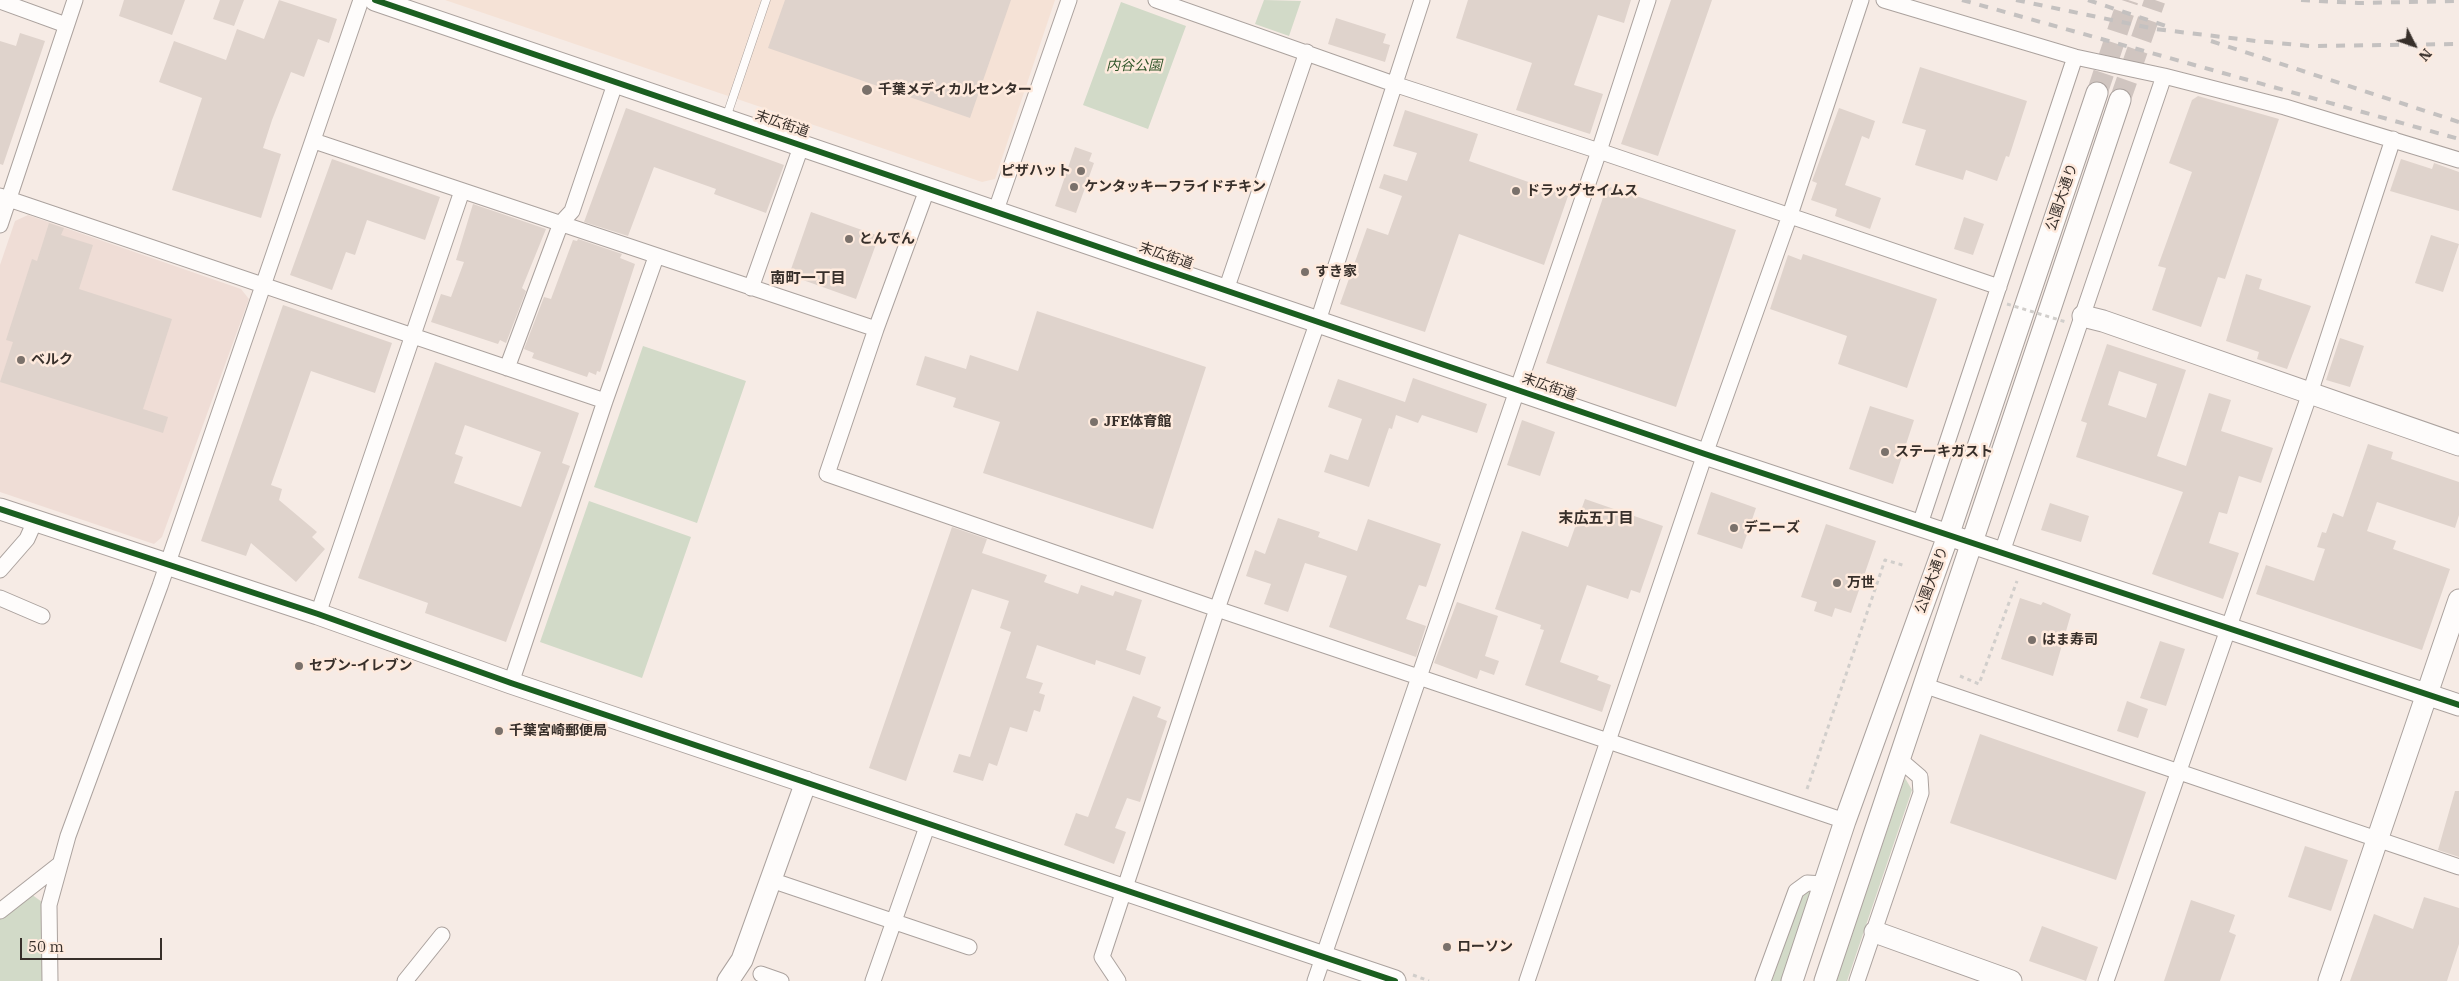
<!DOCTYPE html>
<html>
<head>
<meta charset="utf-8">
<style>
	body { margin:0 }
	#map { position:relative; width:2459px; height:981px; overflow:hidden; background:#f6ebe5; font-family:"IBM Plex Serif",serif }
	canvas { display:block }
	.north { position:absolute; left:2389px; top:20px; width:50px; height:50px; -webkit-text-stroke:4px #feeadd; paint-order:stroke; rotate:131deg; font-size:14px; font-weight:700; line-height:20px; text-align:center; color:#372f2a }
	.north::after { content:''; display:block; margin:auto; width:18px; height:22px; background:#372f2a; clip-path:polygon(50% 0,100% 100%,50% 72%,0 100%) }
	.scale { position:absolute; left:20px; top:938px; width:142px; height:22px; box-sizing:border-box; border:2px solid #372f2a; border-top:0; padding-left:6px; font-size:15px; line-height:18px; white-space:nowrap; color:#372f2a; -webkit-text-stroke:4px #feeadd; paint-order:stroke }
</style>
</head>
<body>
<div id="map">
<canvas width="2459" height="981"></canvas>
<div class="north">N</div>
<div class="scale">50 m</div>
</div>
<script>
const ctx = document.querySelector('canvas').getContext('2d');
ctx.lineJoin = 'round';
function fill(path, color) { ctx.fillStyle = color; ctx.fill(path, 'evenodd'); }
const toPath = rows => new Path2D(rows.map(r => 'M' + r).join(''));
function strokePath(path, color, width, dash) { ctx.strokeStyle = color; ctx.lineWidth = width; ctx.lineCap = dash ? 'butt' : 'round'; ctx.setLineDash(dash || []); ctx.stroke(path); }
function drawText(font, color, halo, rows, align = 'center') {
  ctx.font = font + ' "IBM Plex Serif","Noto Sans JP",serif'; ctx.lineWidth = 5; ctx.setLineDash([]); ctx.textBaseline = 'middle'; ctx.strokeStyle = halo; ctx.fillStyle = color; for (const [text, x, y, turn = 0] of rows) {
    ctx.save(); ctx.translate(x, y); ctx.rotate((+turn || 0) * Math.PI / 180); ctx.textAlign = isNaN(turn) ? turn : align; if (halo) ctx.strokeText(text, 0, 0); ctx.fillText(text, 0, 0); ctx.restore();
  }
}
const commercial = toPath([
	[28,215,241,289,249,299,162,537,154,544,0,492,0,265,15,221]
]);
const built = toPath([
	[445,0,1055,0,995,179,982,182]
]);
const green = toPath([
	[1264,0,1301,1,1289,36,1255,24],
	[1121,2,1186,26,1148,129,1083,105],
	[643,346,746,381,697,523,594,487],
	[589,501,691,537,642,678,540,642],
	[1905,778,1912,790,1847,981,1836,981],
	[1812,891,1782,981,1772,981,1801,894],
	[31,894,42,902,47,981,0,981,0,918]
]);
const building = toPath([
	[124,0,185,0,172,35,119,16],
	[220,0,244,0,234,26,213,19],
	[279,0,337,19,329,43,318,39,304,77,291,72,272,120,263,148,281,154,261,218,172,190,202,98,159,82,174,41,226,60,237,29,264,39],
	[785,0,1011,0,970,118,768,48],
	[1468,0,1631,0,1624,23,1598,15,1574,85,1603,94,1590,134,1516,110,1532,63,1456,38],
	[1671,0,1712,0,1658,156,1621,144],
	[1336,18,1386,34,1383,43,1390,45,1385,62,1328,44],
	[20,33,45,41,3,165,0,164,0,41,16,46],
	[1920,67,2027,101,2009,157,2006,156,1997,181,1966,170,1963,180,1915,165,1926,130,1902,123],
	[2198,96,2279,119,2225,279,2218,277,2201,327,2152,310,2166,268,2158,266,2192,172,2169,163,2192,100],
	[626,108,784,165,766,213,714,194,716,189,654,167,628,236,584,222],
	[1839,108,1875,121,1869,139,1862,136,1845,185,1881,198,1870,229,1835,216,1837,209,1811,200,1817,183,1812,181],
	[1405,110,1478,134,1469,161,1568,196,1544,265,1459,234,1425,332,1340,304,1367,228,1388,235,1402,196,1379,188,1384,174,1407,181,1417,153,1393,146],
	[1075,147,1092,153,1089,161,1094,163,1076,213,1055,206],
	[332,159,440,197,425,240,367,220,355,255,346,252,332,290,290,275],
	[2401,159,2432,169,2434,163,2459,172,2459,211,2390,191],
	[1607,186,1736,230,1676,407,1546,363],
	[473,204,546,229,522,288,526,291,506,343,500,340,498,344,431,322,441,294,451,297,464,262,456,260],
	[811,212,879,236,856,299,789,275],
	[1964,217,1984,224,1973,255,1954,249],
	[49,223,64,228,61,235,93,245,79,289,172,319,143,409,168,417,163,433,0,382,13,342,6,340,32,259,37,261],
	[2431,235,2459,244,2443,292,2415,283],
	[578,239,622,254,620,258,635,264,600,372,597,371,596,375,589,372,587,377,532,358,534,353,524,349,544,297,551,299,573,240,577,241],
	[1803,254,1937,299,1907,388,1838,364,1847,336,1770,309,1788,255,1801,260],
	[2246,274,2262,279,2259,289,2311,306,2287,369,2257,359,2259,352,2226,341],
	[283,305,392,343,375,393,311,371,271,485,282,489,279,500,317,532,312,537,325,549,296,582,251,543,246,556,201,541],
	[1037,311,1206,367,1153,529,983,473,1000,422,953,407,956,398,916,385,925,356,966,369,970,355,1018,371],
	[2340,338,2364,346,2350,387,2326,380],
	[2107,344,2186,370,2157,456,2186,466,2209,393,2231,400,2221,431,2273,448,2261,483,2239,476,2227,514,2219,512,2209,543,2239,553,2223,599,2152,574,2183,492,2076,457,2087,423,2081,421],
	[2119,371,2157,384,2146,418,2108,405],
	[435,362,579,413,562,463,570,466,506,642,425,613,428,603,358,578],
	[465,425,541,452,521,507,454,483,463,457,455,454],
	[1413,378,1487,404,1477,433,1422,415,1418,423,1396,415,1392,429,1389,428,1369,487,1324,472,1330,454,1348,460,1362,419,1328,407,1338,379,1405,402],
	[1870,406,1914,420,1893,484,1849,469],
	[1522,420,1555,432,1540,476,1507,465],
	[2368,444,2393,452,2391,459,2459,482,2459,515,2455,528,2377,502,2367,531,2396,541,2393,549,2450,569,2422,650,2256,594,2266,565,2314,581,2325,549,2317,547,2322,532,2326,533,2333,513,2343,517],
	[1711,492,1756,508,1742,549,1697,534],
	[1585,499,1663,526,1640,593,1631,590,1628,599,1587,585,1560,662,1599,676,1597,680,1611,685,1602,712,1525,685,1544,630,1540,629,1541,625,1495,609,1522,531,1568,547],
	[2050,503,2089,516,2081,542,2041,530],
	[1278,518,1320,532,1318,537,1357,551,1368,519,1441,544,1426,587,1419,585,1406,619,1426,626,1416,657,1329,627,1347,576,1305,563,1288,612,1264,604,1271,584,1246,576,1255,550,1265,554],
	[1826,524,1876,541,1851,613,1835,608,1832,617,1814,611,1817,602,1801,597],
	[952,527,987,539,982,553,1047,575,1044,582,1078,594,1081,585,1113,596,1115,591,1142,600,1126,650,1146,657,1140,675,1096,660,1095,665,1037,645,1026,678,1043,683,1039,693,1045,695,1040,712,1034,710,1027,732,1010,727,997,766,989,763,983,781,953,772,959,754,970,757,1011,632,1000,628,1009,601,972,589,906,781,869,768],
	[2020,598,2041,605,2043,602,2071,614,2053,676,2001,659],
	[1457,602,1498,616,1485,656,1499,661,1494,675,1480,670,1477,679,1434,663],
	[2160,641,2185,649,2166,706,2140,698],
	[1133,696,1161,707,1157,717,1167,721,1140,802,1127,798,1115,828,1126,832,1114,864,1064,845,1076,813,1088,817],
	[2127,701,2148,709,2138,738,2117,731],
	[1980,734,2146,792,2116,880,1950,823],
	[2455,791,2459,791,2459,857,2438,850],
	[2305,846,2348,860,2331,911,2288,897],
	[2424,897,2459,908,2459,944,2447,981,2350,981,2374,914,2413,929],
	[2191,900,2235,915,2229,932,2236,935,2220,981,2164,981],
	[2042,926,2098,947,2086,981,2029,961]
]);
const secondaryTunnel = toPath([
	[2097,93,2128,0],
	[2120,100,2155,0]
]);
const path = toPath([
	[1960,676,1979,684,2017,581],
	[1807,789,1885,560,1906,566],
	[1413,975,1429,981]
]);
const lane = toPath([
	[726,118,766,0]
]);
const street = toPath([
	[1156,0,1394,84,1599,151,1999,287],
	[1884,0,2075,57,2164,76,2285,107,2459,160],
	[0,1,66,25],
	[314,141,876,329],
	[928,187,876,329,827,474,1217,609,1845,821],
	[0,196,605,401],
	[996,210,1069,0],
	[0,225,75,0],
	[751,288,802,144],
	[1226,290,1307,52],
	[507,368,561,223,572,211,616,81],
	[1920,524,2075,57],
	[2002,552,2164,76],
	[0,570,27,539,35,521],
	[0,598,42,616],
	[318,614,462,191],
	[511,683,605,401,656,257],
	[1923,685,2459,867],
	[771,880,969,947],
	[0,911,60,864],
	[761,974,781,981],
	[50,981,49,905,68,836,160,586,361,0],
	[405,981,442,935],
	[873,981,928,824],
	[1118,981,1102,957,1217,609,1318,321,1422,0],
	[1315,981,1599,151,1648,0],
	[1527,981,1705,454,1790,215,1861,0],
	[1763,981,1796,891,1807,883,1824,884],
	[1857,981,1921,793,1920,777,1899,759],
	[2106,981,2310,393,2393,139]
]);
const secondary = toPath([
	[375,0,1705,454,2459,705],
	[2083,316,2103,321,2459,445],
	[0,509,318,614,511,683,1395,981],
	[1875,932,2011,981],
	[728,981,742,960,806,782],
	[1792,981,1845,821,1949,533,2097,93],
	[1825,981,2120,100],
	[2329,981,2459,600]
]);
const rail = toPath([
	[1962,0,2459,139],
	[2016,0,2155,29,2256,41,2310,46,2459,44],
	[2088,0,2166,26],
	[2301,0,2358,3,2459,1],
	[2211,41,2459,122]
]);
const pathBridge = toPath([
	[2007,304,2066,322]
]);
const cycleway = toPath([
	[375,0,1705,454,2459,705],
	[0,509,318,614,511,683,1395,981]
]);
const markers = [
	[867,90,6,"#7a716b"],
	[1081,171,5,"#7a716b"],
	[1074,187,5,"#7a716b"],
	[1516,191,5,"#7a716b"],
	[849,239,5,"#7a716b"],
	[1305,272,5,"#7a716b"],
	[21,360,5,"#7a716b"],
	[1094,422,5,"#7a716b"],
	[1885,452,5,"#7a716b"],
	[1734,528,5,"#7a716b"],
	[1837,583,5,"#7a716b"],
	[2032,640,5,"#7a716b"],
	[299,666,5,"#7a716b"],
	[499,731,5,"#7a716b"],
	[1447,947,5,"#7a716b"]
];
const parkNames = [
	["内谷公園",1134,66]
];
const poiNames = [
	["千葉メディカルセンター",878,90],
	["ピザハット",1071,171,"right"],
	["ケンタッキーフライドチキン",1084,187],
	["ドラッグセイムス",1526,191],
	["とんでん",859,239],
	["すき家",1315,272],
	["ベルク",31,360],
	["JFE体育館",1104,422],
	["ステーキガスト",1895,452],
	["デニーズ",1744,528],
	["万世",1847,583],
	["はま寿司",2042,640],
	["セブン-イレブン",309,666],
	["千葉宮崎郵便局",509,731],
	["ローソン",1457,947]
];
const streetNames = [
	["末広街道",782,124,19],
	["公園大通り",2062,197,-71],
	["末広街道",1166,256,19],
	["末広街道",1549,387,19],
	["公園大通り",1932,580,-70]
];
const neighbourhoodNames = [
	["南町一丁目",808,279],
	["末広五丁目",1596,519]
];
fill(commercial, '#efddd6');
fill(built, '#f5e2d6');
fill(green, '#d2dac8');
fill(building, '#dfd3cc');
strokePath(secondaryTunnel, '#d0c5c0', 21, [21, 11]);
strokePath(lane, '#aba29e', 9);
strokePath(street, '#aba29e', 17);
strokePath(secondary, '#aba29e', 23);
strokePath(path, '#d1cecb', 3, [4, 4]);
strokePath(lane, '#fefcfb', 8);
strokePath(street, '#fefcfb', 15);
strokePath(secondary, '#fefcfb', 21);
strokePath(rail, '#c4c1c0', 4, [9, 9]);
strokePath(pathBridge, '#d1cecb', 3, [4, 4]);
strokePath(cycleway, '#1b5e20', 6);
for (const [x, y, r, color] of markers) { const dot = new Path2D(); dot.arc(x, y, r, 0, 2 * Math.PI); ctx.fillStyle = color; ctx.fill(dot); strokePath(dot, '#feeadd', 2); }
drawText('italic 14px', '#30562a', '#feeadd', parkNames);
drawText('bold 14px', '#372f2a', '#feeadd', poiNames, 'left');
drawText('14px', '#372f2a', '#feeadd', streetNames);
drawText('bold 15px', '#372f2a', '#feeadd', neighbourhoodNames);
</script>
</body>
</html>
